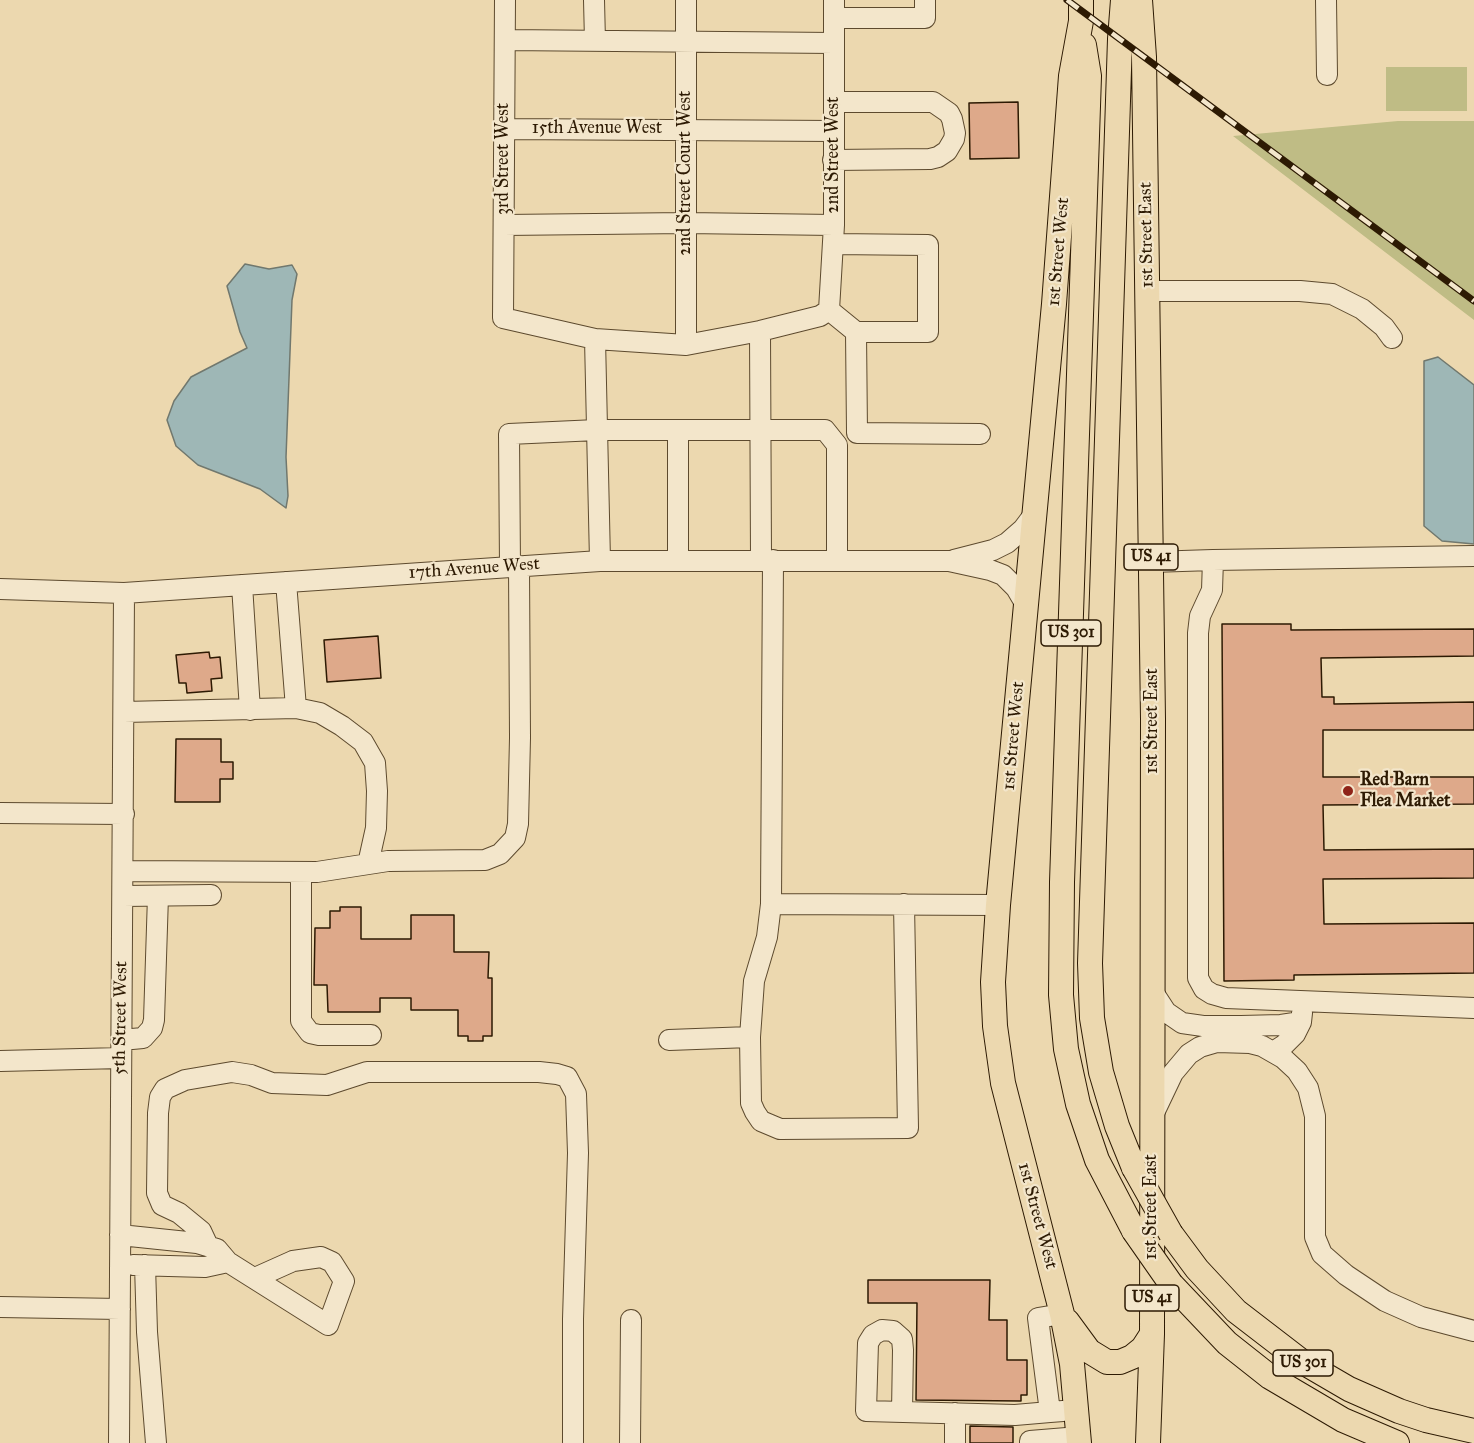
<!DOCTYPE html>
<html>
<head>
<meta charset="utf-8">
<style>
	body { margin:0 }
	canvas { display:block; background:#ecd8af }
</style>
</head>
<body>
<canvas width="1474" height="1443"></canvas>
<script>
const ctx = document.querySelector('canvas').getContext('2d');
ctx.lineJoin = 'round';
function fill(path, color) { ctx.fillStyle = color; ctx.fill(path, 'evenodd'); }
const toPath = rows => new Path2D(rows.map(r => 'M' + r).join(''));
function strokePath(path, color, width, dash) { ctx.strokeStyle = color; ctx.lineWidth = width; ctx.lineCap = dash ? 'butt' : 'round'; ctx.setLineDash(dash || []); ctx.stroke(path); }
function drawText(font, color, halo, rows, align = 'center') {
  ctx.font = font + ' "IM FELL Great Primer",serif'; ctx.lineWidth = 4.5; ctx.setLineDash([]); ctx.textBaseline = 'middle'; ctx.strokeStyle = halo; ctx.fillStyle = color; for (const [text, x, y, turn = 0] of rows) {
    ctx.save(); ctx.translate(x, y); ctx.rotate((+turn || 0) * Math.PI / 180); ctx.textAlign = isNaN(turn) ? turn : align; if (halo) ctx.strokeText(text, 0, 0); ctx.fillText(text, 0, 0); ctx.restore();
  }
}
const green = toPath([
	[1386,67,1467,67,1467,111,1386,111],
	[1398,121,1474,121,1474,320,1233,136]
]);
const water = toPath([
	[245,264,269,269,292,265,297,274,292,300,286,457,288,496,286,508,260,489,198,465,176,446,167,420,174,401,191,377,247,348,240,332,227,286,245,264],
	[1438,357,1474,385,1474,544,1442,541,1424,526,1424,361,1438,357]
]);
const building = toPath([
	[1018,102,1019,158,970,159,969,103,1018,102],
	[1222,624,1291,624,1291,630,1474,629,1474,656,1321,658,1322,697,1334,697,1334,704,1474,702,1474,730,1323,730,1323,777,1474,777,1474,804,1323,805,1324,850,1474,849,1474,878,1323,879,1324,924,1474,923,1474,973,1294,975,1294,980,1224,981,1222,624],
	[378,636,381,678,327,682,324,640,378,636],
	[209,652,210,658,220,657,222,678,211,679,212,691,187,693,186,683,179,683,176,655,209,652],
	[176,739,221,739,221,762,233,762,233,779,220,779,220,802,175,802,176,739],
	[340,907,361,907,361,939,411,939,411,915,454,915,454,952,489,952,488,978,492,978,492,1036,483,1036,483,1041,468,1041,468,1036,458,1036,458,1010,411,1010,411,998,380,998,380,1012,328,1012,327,985,314,985,315,928,330,928,330,911,340,911,340,907],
	[868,1280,990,1280,989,1320,1007,1320,1007,1360,1027,1360,1027,1395,1021,1395,1021,1401,916,1400,917,1303,868,1303,868,1280],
	[970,1426,1013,1427,1013,1443,970,1443,970,1426]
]);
const minor = toPath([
	[505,0,503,318,595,339,686,345,760,331,820,316,829,310],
	[594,0,595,41],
	[686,0,686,345],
	[1326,0,1327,75],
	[834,18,925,18,925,0],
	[505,40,834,43],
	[504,129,834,131],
	[833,160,930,159,938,157,947,151,954,139,955,133,952,119,949,113,933,102,834,102],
	[504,225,686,223,834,225],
	[833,244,928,245,928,332,856,332],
	[1147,291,1300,291,1332,294,1362,309,1384,327,1392,338],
	[829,310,834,225,834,0],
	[829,310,856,332,857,433,980,434],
	[760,331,761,559],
	[595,339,600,561],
	[678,430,678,560],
	[773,560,771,904,767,937,754,981,750,1037,751,1103,755,1112,761,1121,780,1129,908,1128,904,904],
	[954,560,993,550,1007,543,1023,529,1035,513],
	[1213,560,1474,556],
	[1151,562,1213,560,1212,590,1200,616,1198,633,1198,978,1204,989,1212,994,1226,998,1474,1008],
	[510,567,509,434,597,430,825,430,837,445,837,560],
	[286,582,296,708],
	[242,585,250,710],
	[0,589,124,593,600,561,949,561,990,570,1003,575,1016,588,1026,605],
	[124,712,296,708,320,713,342,726,363,742,375,763,377,791,376,828,368,864],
	[0,813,124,814],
	[123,871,317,872,388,861,485,860,500,854,515,838,518,824,520,738,519,566],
	[301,872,301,1021,310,1033,319,1035,371,1035],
	[123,896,211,895],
	[771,904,998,905],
	[1153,992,1166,1012,1182,1023,1203,1026,1241,1026,1281,1025,1301,1022],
	[121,1040,143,1038,152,1028,154,1020,158,896],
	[669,1040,750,1037],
	[1273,1052,1284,1045,1295,1034,1301,1022,1302,1013],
	[0,1061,121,1058],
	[1153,1115,1173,1073,1189,1054,1200,1047,1217,1042,1250,1043,1262,1046,1283,1058,1297,1071,1308,1088,1315,1116,1315,1237,1322,1254,1346,1275,1385,1301,1421,1317,1474,1331],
	[120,1235,197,1243,217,1249,228,1262,328,1325,344,1281,332,1262,321,1257,293,1261,255,1278],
	[208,1246,201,1231,179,1213,162,1205,157,1193,158,1113,160,1097,165,1089,185,1080,232,1072,251,1075,272,1083,327,1085,367,1072,539,1072,557,1074,567,1077,576,1094,578,1153,573,1319,573,1443],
	[133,1265,205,1267,228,1262],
	[145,1265,147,1332,156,1443],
	[0,1307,120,1309],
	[1062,1314,1038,1318,1050,1412,1063,1411],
	[902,1412,903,1350,902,1339,893,1331,882,1330,873,1335,868,1343,866,1411,1015,1415,1050,1412],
	[119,1443,124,593],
	[630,1443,631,1320],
	[955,1443,955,1413],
	[1030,1443,1030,1441,1079,1437]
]);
const major = toPath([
	[1123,0,1120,39,1090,963,1092,1018,1101,1072,1117,1126,1134,1168],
	[1140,0,1144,57,1153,719,1152,1334,1148,1443],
	[1084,45,1089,76,1062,882,1061,995,1066,1049,1078,1104,1097,1160,1134,1231],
	[1171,1234,1197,1269,1236,1311,1301,1361,1349,1389,1399,1411,1426,1420,1474,1431],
	[1171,1284,1227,1343,1270,1377,1343,1420,1397,1443],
	[1067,1321,1089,1351,1107,1362,1120,1362,1132,1357,1143,1348,1152,1334],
	[1079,1443,1072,1364,1062,1314,1003,1083,995,1026,993,982,998,905,1054,304,1071,76,1081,21,1081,0]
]);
const rail = toPath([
	[1067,0,1474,301]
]);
const majorBridge = toPath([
	[1134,1168,1171,1234],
	[1134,1231,1171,1284]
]);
const markers = [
	[1348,791,6,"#8f2418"]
];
const shields = [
	[1151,557,54],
	[1071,633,60],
	[1152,1298,54],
	[1303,1363,60]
];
const shieldNames = [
	["US 41",1151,557],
	["US 301",1071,633],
	["US 41",1152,1298],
	["US 301",1303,1363]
];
const streetNames = [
	["15th Avenue West",597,129],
	["2nd Street West",834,155,-90],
	["3rd Street West",504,159,-90],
	["2nd Street Court West",686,173,-90],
	["1st Street East",1147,235,-91],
	["1st Street West",1059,252,-85],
	["17th Avenue West",474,569,-4],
	["1st Street East",1153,721,-90],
	["1st Street West",1014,736,-85],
	["5th Street West",121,1018,-89],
	["1st Street East",1152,1207,-90],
	["1st Street West",1037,1216,75]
];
const poiNames = [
	["Red Barn",1360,781],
	["Flea Market",1360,802]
];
fill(green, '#bfbc85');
fill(water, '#9eb7b6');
strokePath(water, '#71786e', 1.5);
fill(building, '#dea98a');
strokePath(building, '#2d1a03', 1.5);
strokePath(minor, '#5d4a2e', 22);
strokePath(major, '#2d1a03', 26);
strokePath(minor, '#f3e6cb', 20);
strokePath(major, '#ecd8af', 24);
strokePath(rail, '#2d1a03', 7);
strokePath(rail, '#f3e6cb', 4.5, [14]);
strokePath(majorBridge, '#2d1a03', 26, []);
strokePath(majorBridge, '#ecd8af', 24);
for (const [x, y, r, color] of markers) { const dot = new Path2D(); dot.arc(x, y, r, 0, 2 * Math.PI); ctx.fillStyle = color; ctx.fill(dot); strokePath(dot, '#f3e6cb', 2); }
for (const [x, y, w] of shields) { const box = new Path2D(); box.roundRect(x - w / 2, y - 13, w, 26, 4.5); ctx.fillStyle = '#f3e6cb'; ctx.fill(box); strokePath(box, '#2d1a03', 1.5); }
drawText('bold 16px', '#2d1a03', null, shieldNames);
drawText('18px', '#2d1a03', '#f3e6cb', streetNames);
drawText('bold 18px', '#2d1a03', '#f3e6cb', poiNames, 'left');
</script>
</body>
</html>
